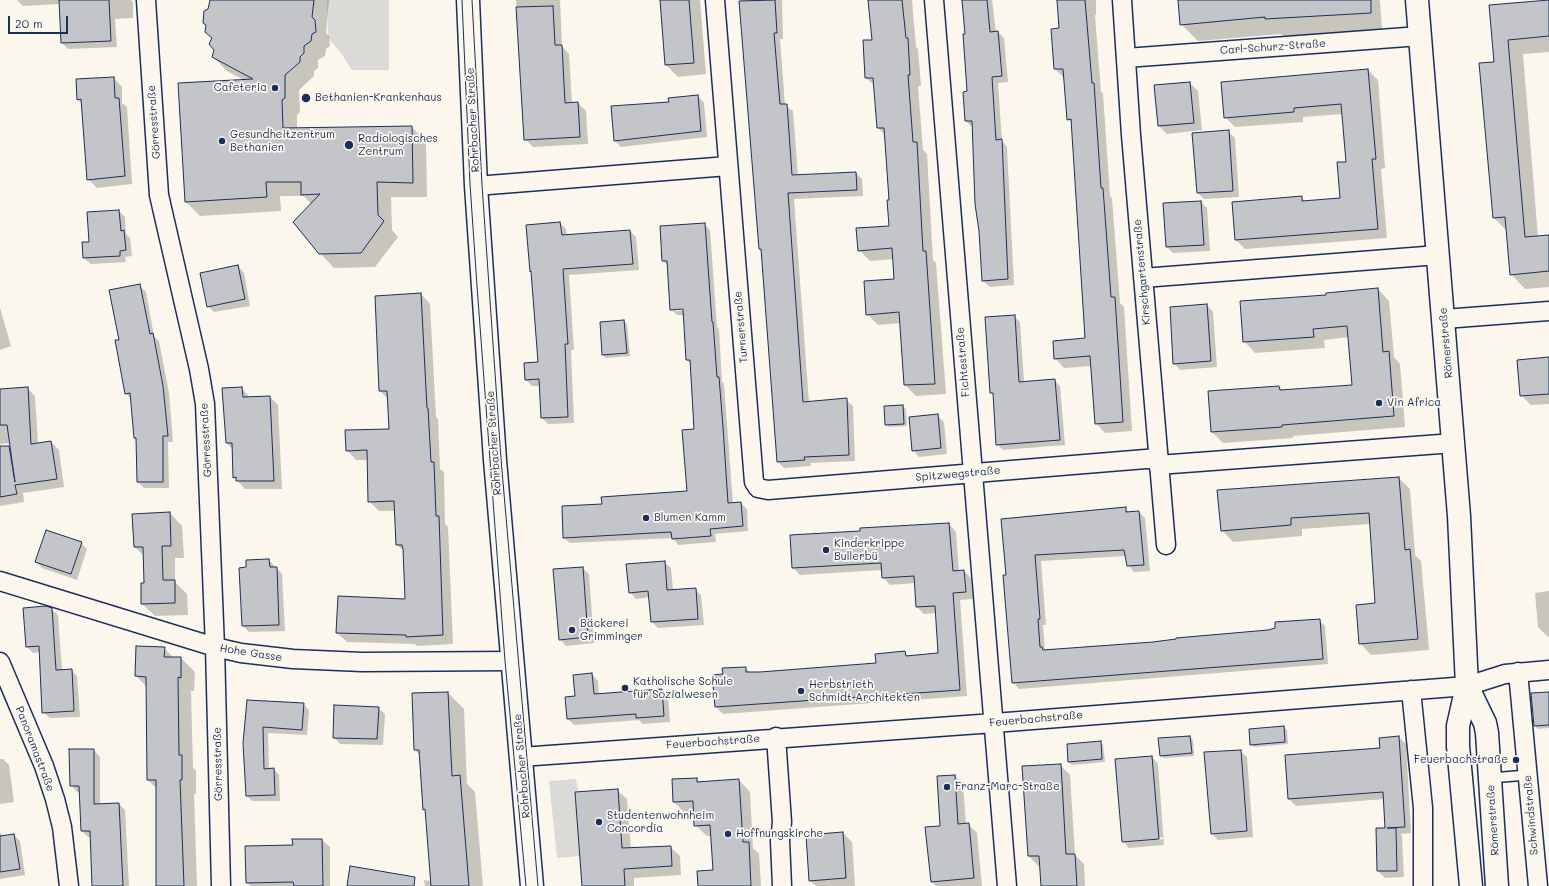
<!DOCTYPE html>
<html>
<head>
<meta charset="utf-8">
<style>
	body { margin:0 }
	#map { position:relative; width:1549px; height:886px; overflow:hidden; background:#fbf7ec; font-family:Mali,sans-serif }
	canvas { display:block }
	.scale { position:absolute; left:8px; top:16px; width:60px; height:18px; box-sizing:border-box; border:2px solid #1b2f5e; border-top:0; padding-left:5px; font-size:12px; line-height:14px; white-space:nowrap; color:#1b2f5e; -webkit-text-stroke:3px #fbf7ec; paint-order:stroke }
</style>
</head>
<body>
<div id="map">
<canvas width="1549" height="886"></canvas>
<div class="scale">20 m</div>
</div>
<script>
const ctx = document.querySelector('canvas').getContext('2d');
ctx.lineJoin = 'round';
function fill(path, color) { ctx.fillStyle = color; ctx.fill(path, 'evenodd'); }
const toPath = rows => new Path2D(rows.map(r => 'M' + r).join(''));
function strokePath(path, color, width, dash) { ctx.strokeStyle = color; ctx.lineWidth = width; ctx.lineCap = dash ? 'butt' : 'round'; ctx.setLineDash(dash || []); ctx.stroke(path); }
function drawText(font, color, halo, rows, align = 'center') {
  ctx.font = font + ' Mali,sans-serif'; ctx.lineWidth = 3.5; ctx.setLineDash([]); ctx.textBaseline = 'middle'; ctx.strokeStyle = halo; ctx.fillStyle = color; for (const [text, x, y, turn = 0] of rows) {
    ctx.save(); ctx.translate(x, y); ctx.rotate((+turn || 0) * Math.PI / 180); ctx.textAlign = isNaN(turn) ? turn : align; if (halo) ctx.strokeText(text, 0, 0); ctx.fillText(text, 0, 0); ctx.restore();
  }
}
const green = toPath([
	[327,0,389,0,389,70,352,70,341,53,328,38],
	[576,779,578,791,575,792,580,856,557,858,549,781]
]);
const shadow = toPath([
	[17,0,131,0,133,2,133,18,115,19,117,47,68,49,62,43,60,4,23,6],
	[213,0,329,0,326,33,329,36,330,46,326,49,325,56,318,60,318,68,314,71,314,76,299,90,300,112,297,115,297,128,412,127,426,142,427,197,391,197,392,230,398,237,375,267,334,268,320,253,311,204,304,196,280,196,281,211,200,216,186,202,244,80,227,71,213,57,216,50,213,39,206,32,207,26,204,23],
	[516,0,560,0,562,46,569,54,572,104,578,103,586,111,588,144,533,147,525,139],
	[661,0,700,0,706,74,678,77,666,65],
	[740,0,782,0,783,39,780,39,785,105,793,111,798,176,856,173,862,179,863,196,794,199,809,403,846,400,853,406,855,461,810,463,811,466,784,468,778,462,762,251,760,249],
	[869,0,912,0,916,47,918,49,921,86,918,86,923,150,927,154,933,260,936,263,946,394,916,396,905,385,901,323,878,325,867,314,895,280,894,259,870,261,859,250,890,227,890,201,885,135,878,128,875,86,866,78,873,41],
	[963,0,992,0,996,32,998,32,1004,38,1008,82,998,83,1002,141,1007,147,1014,285,990,287,983,281,972,127,966,121,968,92,967,34],
	[1058,0,1096,0,1096,15,1095,15,1101,92,1103,93,1110,196,1112,198,1120,303,1124,307,1132,431,1105,433,1096,423,1092,366,1064,368,1055,358,1086,339,1073,124,1068,119,1065,79,1055,69,1060,29],
	[1179,0,1380,0,1382,30,1283,36,1281,34,1198,41,1181,24],
	[1549,1,1549,52,1523,54,1538,237,1549,236,1549,287,1525,289,1511,274,1507,231,1494,218,1495,63,1490,6],
	[1368,70,1378,80,1385,168,1381,169,1387,238,1245,249,1236,240,1301,197,1306,202,1341,199,1347,162,1343,114,1303,117,1303,122,1235,127,1225,117],
	[114,78,122,87,122,103,127,107,132,184,97,188,88,179,82,104,78,99],
	[1190,83,1198,91,1202,130,1167,134,1159,126,1155,86],
	[698,96,704,103,707,137,621,147,615,141,670,103],
	[1228,131,1235,138,1239,197,1204,199,1198,193],
	[1201,202,1207,208,1210,251,1173,253,1167,247,1164,204],
	[119,211,125,217,126,234,130,238,132,256,125,257,126,262,91,264,84,258,90,243],
	[560,223,566,229,567,236,630,231,636,237,639,270,569,275,574,350,571,350,574,423,548,424,542,418,541,386,532,386,526,380,539,363,533,273,531,271],
	[704,224,710,230,717,327,719,329,722,382,724,384,733,504,741,503,747,509,748,531,715,534,716,542,678,545,673,538,570,543,564,538,603,505,688,492,695,430,691,364,687,360,684,315,677,315,671,309,668,266,663,260],
	[688,308,688,310,675,311,675,309],
	[238,266,244,273,250,306,214,312,208,306],
	[139,285,146,292,154,336,159,341,169,393,173,442,168,442,169,488,144,488,138,482,137,440,135,438,132,399,126,394,116,341,120,341],
	[1378,289,1389,301,1394,357,1400,364,1405,427,1293,436,1293,438,1223,443,1212,432,1279,387,1283,391,1353,386,1349,337,1324,340,1325,348,1255,353,1244,341,1327,296],
	[421,294,430,304,436,417,438,419,440,469,444,472,445,524,448,527,453,644,417,646,415,644,347,642,337,633,406,600,404,551,397,545,395,511,379,511,369,501,368,460,356,460,347,450,390,430,388,399,380,391],
	[1207,305,1213,312,1217,367,1180,370,1174,363],
	[0,308,11,346,0,350],
	[1014,316,1020,322,1024,382,1055,381,1060,386,1065,445,1003,450,997,444,994,395,991,392],
	[624,321,627,324,630,356,606,358,603,355,601,323],
	[1549,358,1549,404,1531,405,1521,395],
	[27,388,35,396,38,444,51,442,59,450,64,487,23,493,24,502,0,506,0,476,13,474,15,476,10,443,0,444,0,390],
	[242,388,250,398,270,397,278,405,282,489,245,489,234,477,233,450,227,443],
	[903,406,906,409,907,426,889,427,886,424],
	[938,416,944,422,947,454,919,457,913,450],
	[1399,478,1410,489,1415,555,1421,561,1429,650,1371,655,1360,643,1376,604,1370,524,1302,529,1302,536,1233,542,1222,530],
	[1125,508,1130,513,1139,512,1145,518,1150,571,1134,572,1128,565,1126,556,1041,561,1046,625,1043,625,1045,651,1153,643,1268,631,1319,620,1325,626,1328,664,1019,689,1013,682,1002,520],
	[170,513,182,526,184,558,175,558,175,582,187,594,188,615,155,616,142,604,145,584,144,556,134,546],
	[949,524,956,532,959,572,964,571,971,578,973,599,960,600,967,696,723,714,716,707,724,675,745,668,751,673,877,664,905,653,909,657,939,654,937,613,924,614,917,607,915,583,890,585,883,577,882,570,800,575,793,568,861,532],
	[81,543,87,549,77,580,42,568,36,562],
	[269,560,282,574,285,631,249,632,243,626],
	[664,562,671,568,673,590,695,589,701,595,704,625,658,628,652,622,650,597,636,599,630,592],
	[582,568,589,574,594,643,566,646,560,639],
	[1549,591,1549,637,1548,637,1538,627,1535,593],
	[51,609,58,615,62,671,71,670,77,676,80,717,50,718,43,712,40,652,33,653,27,647],
	[164,648,174,658,181,658,195,672,194,691,191,691,193,768,196,770,196,794,194,794,197,886,157,886,157,789,148,780,147,687,136,676],
	[592,674,598,681,599,695,661,690,668,697,670,722,643,724,639,720,574,725,568,719,576,697],
	[448,693,464,709,467,784,475,792,483,886,425,886,424,880,432,881,420,755,415,750],
	[1549,693,1549,728,1538,729,1535,726],
	[248,701,303,704,309,710,307,735,268,733,269,770,274,769,279,775,280,801,252,801,247,796],
	[378,708,385,714,383,745,340,744,334,737],
	[1284,727,1287,730,1288,744,1254,747,1251,745],
	[1190,737,1193,740,1194,756,1164,758,1161,755],
	[1399,737,1406,744,1411,833,1401,834,1402,836,1404,877,1385,878,1378,871,1386,829,1385,799,1296,806,1289,799],
	[1100,742,1103,745,1105,762,1072,765,1069,762],
	[94,750,100,757,100,804,119,804,125,810,129,886,93,886,91,837,88,837,82,831,80,792,77,792,71,785],
	[1240,751,1247,757,1253,837,1218,840,1212,834,1205,753],
	[1152,757,1158,764,1164,845,1129,848,1123,841],
	[1164,837,1164,839,1127,842,1127,840],
	[0,759,3,759,9,765,14,802,0,804],
	[1060,765,1070,775,1075,855,1084,864,1085,886,1042,886,1041,865,1038,866,1029,856,1023,767],
	[955,776,963,785,966,824,968,824,977,833,982,886,936,886,932,882,926,828,941,827],
	[696,779,700,782,739,780,750,792,753,848,759,854,761,886,699,886,714,871,712,836,707,836,695,825,695,813,685,813,674,802,673,780],
	[617,790,627,799,631,849,670,847,680,856,681,875,634,878,634,886,582,886,576,792],
	[0,833,4,836,14,835,20,841,25,875,0,879],
	[843,833,852,842,855,886,816,886,810,881],
	[322,840,330,847,330,886,251,886,247,882,294,846]
]);
const building = toPath([
	[59,0,109,0,111,41,61,43,59,0],
	[210,0,314,0,312,17,315,20,316,32,312,34,311,41,304,46,304,53,300,57,300,62,285,75,285,98,282,100,283,128,412,126,413,183,377,182,378,215,384,221,361,253,319,254,293,222,320,194,301,195,301,182,266,182,267,197,185,202,178,83,253,79,212,57,214,50,209,44,212,38,205,32,206,25,203,23,204,11,208,9,210,0],
	[660,0,689,0,694,63,665,65,660,0],
	[775,0,777,33,774,33,780,104,787,104,792,175,856,172,857,190,788,193,803,402,847,398,849,455,804,457,805,460,777,462,761,249,759,249,739,1,775,0],
	[868,0,902,0,906,38,908,38,910,75,908,75,913,142,917,142,923,251,926,251,935,384,904,385,899,312,866,315,864,281,894,279,892,248,858,251,856,228,889,226,887,200,889,200,884,128,877,128,873,78,865,78,863,40,872,40,868,0],
	[962,0,987,0,990,32,998,31,1002,76,992,77,996,140,1002,139,1008,279,982,281,979,231,975,204,972,121,965,121,963,92,967,91,963,34,965,34,962,0],
	[1057,0,1085,0,1092,83,1094,83,1101,188,1103,188,1111,297,1115,297,1123,422,1095,424,1090,356,1054,359,1053,341,1085,338,1071,119,1067,120,1063,69,1054,69,1051,29,1059,28,1057,0],
	[1178,0,1371,0,1371,13,1265,19,1265,17,1180,25,1178,0],
	[1549,0,1549,36,1508,40,1525,237,1549,235,1549,271,1510,275,1505,217,1493,218,1479,63,1494,62,1489,5,1549,0],
	[553,6,555,45,562,45,565,103,578,102,580,137,524,140,516,7,553,6],
	[1368,69,1376,159,1372,159,1378,229,1235,240,1232,202,1302,196,1302,201,1340,198,1337,162,1346,162,1341,104,1294,108,1294,112,1224,118,1221,82,1368,69],
	[114,77,115,98,119,98,125,176,87,180,81,99,77,100,76,79,114,77],
	[1190,82,1194,123,1158,126,1154,85,1190,82],
	[698,95,701,131,614,141,611,106,669,102,668,98,698,95],
	[1229,130,1233,191,1197,193,1192,133,1229,130],
	[1201,201,1204,245,1166,247,1163,203,1201,201],
	[119,210,121,231,124,230,126,250,120,251,120,256,83,258,82,242,89,242,87,212,119,210],
	[560,222,562,235,630,230,633,264,563,269,568,344,565,344,568,417,541,418,539,379,525,380,524,363,538,362,531,271,530,272,526,225,560,222],
	[705,223,712,322,713,322,717,377,719,377,723,427,728,503,741,502,743,526,710,529,711,536,672,539,671,532,563,538,562,506,602,504,601,497,687,491,682,430,694,429,690,360,686,360,683,309,670,310,667,261,662,261,660,226,705,223],
	[238,265,245,299,207,307,200,273,238,265],
	[140,284,150,334,153,333,163,386,168,436,163,436,163,482,137,482,136,438,134,438,130,393,125,394,115,340,119,340,109,290,140,284],
	[1378,288,1383,352,1389,351,1394,416,1282,425,1282,427,1211,432,1208,391,1279,386,1280,390,1352,385,1347,326,1313,329,1314,337,1243,342,1240,301,1326,295,1326,293,1378,288],
	[421,293,427,408,428,408,431,462,434,462,436,516,439,516,443,635,406,637,406,635,336,633,338,596,405,599,403,549,402,545,396,545,394,501,368,502,367,450,346,451,345,430,389,429,387,391,379,391,375,296,421,293],
	[1207,304,1211,361,1173,364,1170,307,1207,304],
	[1015,315,1019,382,1055,379,1060,440,996,445,993,393,990,393,985,317,1015,315],
	[624,320,627,353,602,355,600,322,624,320],
	[1549,357,1549,394,1520,396,1517,360,1549,357],
	[28,387,31,444,51,441,57,479,15,485,17,494,0,497,0,446,9,446,15,482,7,425,0,425,0,389,28,387],
	[242,387,243,397,270,396,274,481,236,481,236,477,233,478,232,443,226,443,222,388,242,387],
	[903,405,904,424,885,425,884,406,903,405],
	[938,414,941,448,912,451,909,417,938,414],
	[1399,477,1405,550,1410,549,1418,639,1359,644,1356,605,1375,603,1369,513,1291,518,1291,525,1221,531,1217,490,1399,477],
	[1126,507,1126,512,1139,511,1144,565,1127,566,1124,550,1035,555,1040,619,1038,619,1040,647,1042,647,1043,650,1153,642,1176,639,1176,638,1268,630,1275,628,1275,622,1320,619,1323,659,1012,683,1003,575,1006,575,1001,519,1126,507],
	[170,512,171,546,162,546,163,580,175,580,175,603,141,604,141,583,144,583,143,547,134,547,132,514,170,512],
	[949,523,953,571,964,570,966,592,953,593,960,690,715,707,712,675,723,674,722,668,746,667,746,672,760,672,876,663,875,654,905,651,906,656,938,653,935,606,916,607,914,576,882,578,881,563,792,568,790,535,860,531,860,528,949,523],
	[46,530,82,542,71,574,35,562,46,530],
	[269,559,270,567,277,567,279,625,242,626,239,568,246,567,246,560,269,559],
	[665,561,667,590,696,588,698,619,651,622,648,591,629,593,626,564,665,561],
	[583,567,588,637,559,640,553,569,583,567],
	[46,606,52,608,56,670,72,669,74,711,42,713,39,646,26,647,23,608,46,606],
	[136,646,165,647,164,657,181,657,181,678,178,677,179,755,182,755,182,780,180,780,184,886,156,886,156,780,147,780,146,677,135,676,136,646],
	[592,673,594,694,662,689,664,716,636,718,636,714,567,719,565,697,575,696,573,675,592,673],
	[448,692,452,776,460,775,469,886,431,886,425,809,423,810,419,750,414,750,412,693,448,692],
	[1549,692,1549,725,1534,726,1531,693,1549,692],
	[247,700,304,703,302,730,263,727,264,769,274,768,275,795,246,796,243,743,247,700],
	[334,705,379,707,377,739,333,738,334,705],
	[1284,726,1285,742,1250,745,1249,729,1284,726],
	[1190,736,1192,753,1160,756,1158,738,1190,736],
	[1399,736,1405,827,1387,828,1396,828,1397,871,1377,871,1376,828,1385,828,1383,792,1288,799,1285,755,1380,748,1379,738,1399,736],
	[1101,741,1102,759,1068,762,1067,744,1101,741],
	[69,749,94,749,94,804,119,803,123,886,92,886,90,831,81,831,79,786,70,786,69,749],
	[1241,750,1247,831,1211,834,1204,752,1241,750],
	[1152,756,1159,839,1122,842,1115,759,1152,756],
	[1061,764,1066,854,1075,854,1077,886,1041,886,1039,856,1028,856,1022,766,1061,764],
	[955,775,958,824,969,823,974,878,931,882,925,827,940,826,937,776,955,775],
	[697,778,697,782,739,779,743,842,749,842,751,886,698,886,697,871,713,870,710,825,694,826,693,801,673,802,672,779,697,778],
	[618,789,622,848,671,846,672,866,624,869,625,886,582,886,575,792,618,789],
	[843,832,846,878,809,881,806,835,843,832],
	[14,834,20,869,0,872,0,836,14,834],
	[292,839,322,839,323,886,294,886,293,882,246,883,245,846,293,845,292,839],
	[350,866,415,877,414,886,347,886,350,866]
]);
const service = toPath([
	[1490,778,1528,775]
]);
const minor = toPath([
	[146,0,159,195,199,369,205,404,215,647,221,886],
	[715,0,754,482,758,488,768,490,1158,458],
	[934,0,1007,886],
	[1122,0,1131,135,1166,545],
	[1126,58,1420,36],
	[476,186,728,166],
	[1143,278,1438,255],
	[1444,319,1549,311],
	[1158,465,1454,443],
	[0,581,215,647,241,653,293,659,362,662,512,661],
	[0,662,44,766,55,799,62,827,69,886],
	[1518,672,1538,886],
	[1411,690,1423,808,1423,886],
	[776,737,782,822,780,841,782,886],
	[521,757,994,723,1467,686,1505,674,1549,670]
]);
const secondary = toPath([
	[468,0,476,186,495,460,532,886]
]);
const primary = toPath([
	[1417,0,1459,516,1467,686,1458,726,1458,746,1471,886],
	[1467,686,1485,723,1487,733,1497,886]
]);
const tram = toPath([
	[462,0,470,184,477,286,505,661,526,886],
	[472,0,482,185,501,459,538,886]
]);
const markers = [
	[275,88,4,"#1b2f5e"],
	[306,98,5,"#1b2f5e"],
	[222,141,4,"#1b2f5e"],
	[349,145,5,"#1b2f5e"],
	[1379,403,4,"#1b2f5e"],
	[646,518,4,"#1b2f5e"],
	[826,550,4,"#1b2f5e"],
	[572,630,4,"#1b2f5e"],
	[625,688,4,"#1b2f5e"],
	[801,691,4,"#1b2f5e"],
	[1516,760,4,"#1b2f5e"],
	[947,787,4,"#1b2f5e"],
	[599,822,4,"#1b2f5e"],
	[728,834,4,"#1b2f5e"]
];
const streetNames = [
	["Carl-Schurz-Straße",1273,47,-4],
	["Rohrbacher Straße",473,120,-93],
	["Görresstraße",154,122,-94],
	["Kirschgartenstraße",1142,272,-95],
	["Turnerstraße",741,327,-95],
	["Römerstraße",1446,343,-95],
	["Fichtestraße",963,362,-95],
	["Görresstraße",206,440,-93],
	["Rohrbacher Straße",494,443,-94],
	["Spitzwegstraße",958,474,-5],
	["Hohe Gasse",251,653,9],
	["Feuerbachstraße",1036,719,-5],
	["Feuerbachstraße",713,742,-4],
	["Panoramastraße",35,749,69],
	["Görresstraße",218,764,-91],
	["Rohrbacher Straße",522,766,-95],
	["Schwindstraße",1531,815,-95],
	["Römerstraße",1493,820,-94]
];
const poiNames = [
	["Cafeteria",267,88,"right"],
	["Bethanien-Krankenhaus",315,98],
	["Gesundheitzentrum",230,135],
	["Bethanien",230,148],
	["Radiologisches",358,139],
	["Zentrum",358,152],
	["Vin Africa",1387,403],
	["Blumen Kamm",654,518],
	["Kinderkrippe",834,544],
	["Bullerbü",834,557],
	["Bäckerei",580,624],
	["Grimminger",580,637],
	["Katholische Schule",633,682],
	["für Sozialwesen",633,695],
	["Herbstrieth",809,685],
	["Schmidt Architekten",809,698],
	["Feuerbachstraße",1508,760,"right"],
	["Franz-Marc-Straße",955,787],
	["Studentenwohnheim",607,816],
	["Concordia",607,829],
	["Hoffnungskirche",736,834]
];
fill(green, '#dadad7');
fill(shadow, '#0003');
fill(building, '#c3c5c9');
strokePath(building, '#1b2f5e', 1);
strokePath(service, '#1b2f5e', 12);
strokePath(minor, '#1b2f5e', 21);
strokePath(secondary, '#1b2f5e', 25);
strokePath(primary, '#1b2f5e', 25);
strokePath(service, '#fbf7ec', 9);
strokePath(minor, '#fbf7ec', 18);
strokePath(secondary, '#fbf7ec', 22);
strokePath(primary, '#fbf7ec', 22);
strokePath(tram, '#1b2f5e', 1);
for (const [x, y, r, color] of markers) { const dot = new Path2D(); dot.arc(x, y, r, 0, 2 * Math.PI); ctx.fillStyle = color; ctx.fill(dot); strokePath(dot, '#fbf7ec', 1.5); }
drawText('11px', '#1b2f5e', '#fbf7ec', streetNames);
drawText('11px', '#1b2f5e', '#fbf7ec', poiNames, 'left');
</script>
</body>
</html>
